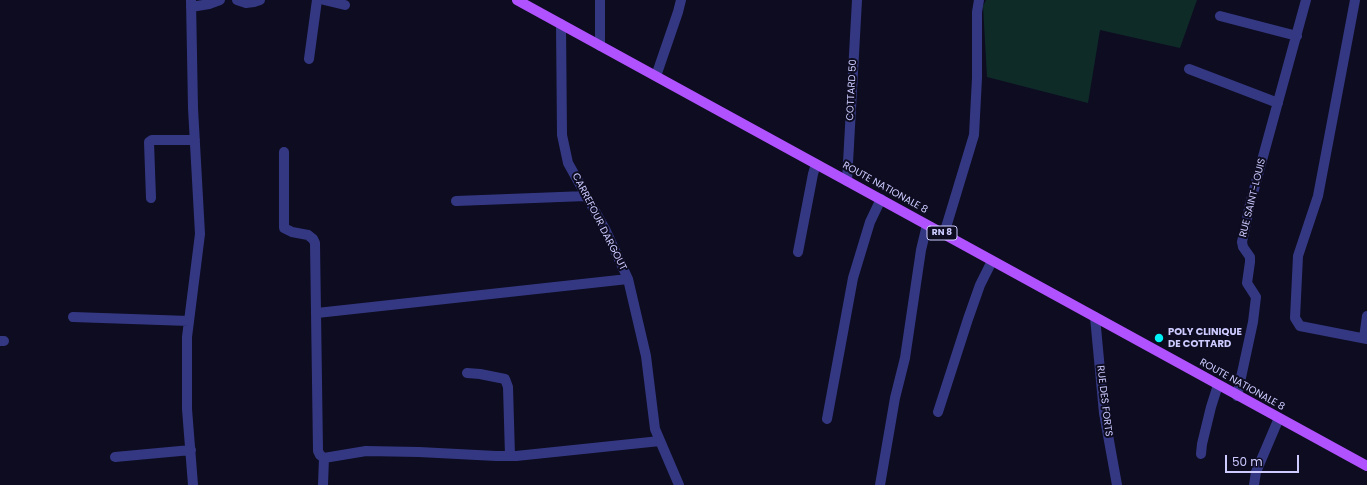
<!DOCTYPE html>
<html>
<head>
<meta charset="utf-8">
<style>
	body { margin:0 }
	#map { position:relative; width:1367px; height:485px; overflow:hidden; background:#0e0c21; font-family:Poppins,sans-serif }
	canvas { display:block }
	.scale { position:absolute; left:1225px; top:455px; width:74px; height:18px; box-sizing:border-box; border:2px solid #cdcbff; border-top:0; padding-left:5px; font-size:12px; line-height:14px; white-space:nowrap; color:#cdcbff; -webkit-text-stroke:3px #0e0c21; paint-order:stroke }
</style>
</head>
<body>
<div id="map">
<canvas width="1367" height="485"></canvas>
<div class="scale">50 m</div>
</div>
<script>
const ctx = document.querySelector('canvas').getContext('2d');
ctx.lineJoin = 'round';
function fill(path, color) { ctx.fillStyle = color; ctx.fill(path, 'evenodd'); }
const toPath = rows => new Path2D(rows.map(r => 'M' + r).join(''));
function strokePath(path, color, width, dash) { ctx.strokeStyle = color; ctx.lineWidth = width; ctx.lineCap = dash ? 'butt' : 'round'; ctx.setLineDash(dash || []); ctx.stroke(path); }
function drawText(font, color, halo, rows, align = 'center') {
  ctx.font = font + ' Poppins,sans-serif'; ctx.lineWidth = 4; ctx.setLineDash([]); ctx.textBaseline = 'middle'; ctx.strokeStyle = halo; ctx.fillStyle = color; for (const [text, x, y, turn = 0] of rows) {
    ctx.save(); ctx.translate(x, y); ctx.rotate((+turn || 0) * Math.PI / 180); ctx.textAlign = isNaN(turn) ? turn : align; if (halo) ctx.strokeText(text, 0, 0); ctx.fillText(text, 0, 0); ctx.restore();
  }
}
const green = toPath([
	[986,0,1197,0,1180,48,1100,30,1088,103,987,77,983,6]
]);
const minor = toPath([
	[191,0,193,108,200,234,187,337,187,409,193,485],
	[237,0,246,3,254,2,260,0],
	[324,0,345,5],
	[1355,0,1318,196,1298,256,1295,318,1300,326,1367,339],
	[191,7,209,4,220,0],
	[1220,16,1297,36],
	[561,24,562,135,568,163,606,231,628,279,646,356,655,429,679,485],
	[600,46,600,0],
	[309,59,317,0],
	[1189,69,1278,103],
	[656,76,678,12,681,0],
	[284,152,284,228,292,232,308,235,313,239,315,243,318,451,320,455,324,458,366,451,419,452,496,456,516,456,660,441],
	[847,181,857,0],
	[151,198,149,142,152,140,195,140],
	[456,201,586,196],
	[944,234,974,135,977,78,977,12,979,0],
	[798,252,813,174,816,164],
	[317,313,628,279],
	[73,317,189,321],
	[1095,317,1104,413,1117,485],
	[1364,338,1367,316],
	[0,341,4,341],
	[467,373,480,374,505,379,508,387,510,456],
	[1237,396,1253,322,1256,297,1247,283,1250,262,1250,257,1243,247,1242,242,1250,204,1306,0],
	[938,412,968,319,980,285,992,261],
	[827,419,853,278,870,222,881,199],
	[1201,454,1202,444,1211,407,1218,385],
	[115,457,191,450],
	[323,485,324,458],
	[880,485,895,398,905,358,921,250,927,225],
	[1254,485,1256,472,1279,418]
]);
const primary = toPath([
	[517,0,1367,466]
]);
const markers = [
	[1159,338,5,"#00f2f6"]
];
const shields = [
	[942,233,30]
];
const shieldNames = [
	["RN 8",942,233]
];
const streetNames = [
	["COTTARD 50",852,90,-87],
	["ROUTE NATIONALE 8",885,188,29],
	["RUE SAINT-LOUIS",1253,198,-76],
	["CARREFOUR DARGOUT",599,222,63],
	["ROUTE NATIONALE 8",1242,385,29],
	["RUE DES FORTS",1104,401,83]
];
const poiNames = [
	["POLY CLINIQUE",1168,332],
	["DE COTTARD",1168,344]
];
fill(green, '#0e2b28');
strokePath(minor, '#343882', 10);
strokePath(primary, '#b052ff', 10);
for (const [x, y, r, color] of markers) { const dot = new Path2D(); dot.arc(x, y, r, 0, 2 * Math.PI); ctx.fillStyle = color; ctx.fill(dot); strokePath(dot, '#0e0c21', 1.5); }
for (const [x, y, w] of shields) { const box = new Path2D(); box.roundRect(x - w / 2, y - 7, w, 14, 3); ctx.fillStyle = '#0e0c21'; ctx.fill(box); strokePath(box, '#cdcbff', 1); }
drawText('bold 9px', '#cdcbff', null, shieldNames);
drawText('10px', '#cdcbff', '#0e0c21', streetNames);
drawText('bold 10px', '#cdcbff', '#0e0c21', poiNames, 'left');
</script>
</body>
</html>
